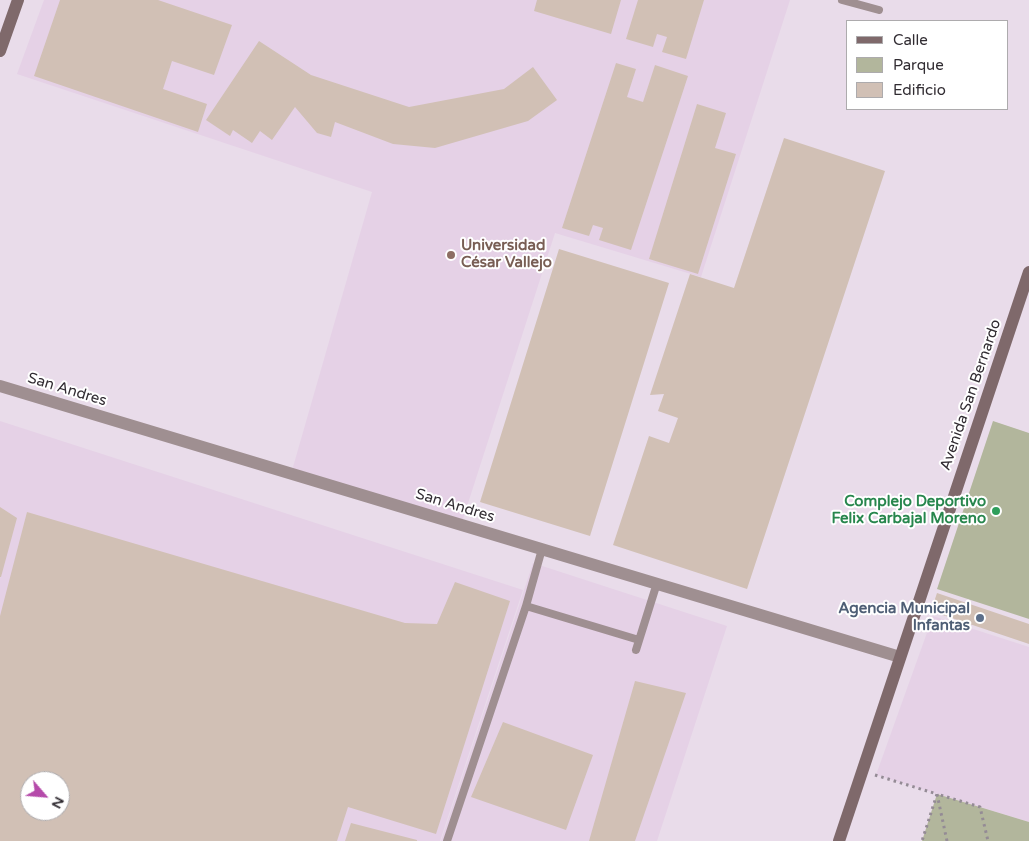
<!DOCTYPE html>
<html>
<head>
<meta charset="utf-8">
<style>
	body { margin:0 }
	#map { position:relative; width:1029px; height:841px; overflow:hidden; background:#e9dcea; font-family:"Varela Round",sans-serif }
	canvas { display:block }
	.legend { position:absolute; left:846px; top:20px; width:162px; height:90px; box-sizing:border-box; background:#fff; border:1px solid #adabad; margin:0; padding:6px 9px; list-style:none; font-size:15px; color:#312c32 }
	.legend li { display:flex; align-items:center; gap:10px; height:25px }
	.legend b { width:25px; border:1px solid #adabad }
	.north { position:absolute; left:20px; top:771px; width:50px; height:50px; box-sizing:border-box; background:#fff; border:1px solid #adabad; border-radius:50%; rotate:117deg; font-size:14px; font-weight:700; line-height:20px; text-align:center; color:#312c32 }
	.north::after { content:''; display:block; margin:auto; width:18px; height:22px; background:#b54aaa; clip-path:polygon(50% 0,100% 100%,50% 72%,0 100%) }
</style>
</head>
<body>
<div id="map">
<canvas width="1029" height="841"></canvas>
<ul class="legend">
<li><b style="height:6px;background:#7f696b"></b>Calle</li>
<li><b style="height:14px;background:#b2b69c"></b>Parque</li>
<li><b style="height:14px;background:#d1c0b5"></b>Edificio</li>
</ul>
<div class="north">N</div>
</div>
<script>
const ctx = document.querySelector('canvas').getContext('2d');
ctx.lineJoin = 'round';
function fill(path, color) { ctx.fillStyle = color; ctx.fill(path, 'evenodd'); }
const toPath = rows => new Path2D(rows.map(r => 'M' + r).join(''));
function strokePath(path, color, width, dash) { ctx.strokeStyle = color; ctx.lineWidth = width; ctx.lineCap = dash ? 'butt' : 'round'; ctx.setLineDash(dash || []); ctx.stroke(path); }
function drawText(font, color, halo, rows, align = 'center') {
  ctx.font = font + ' "Varela Round",sans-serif'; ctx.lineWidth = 4; ctx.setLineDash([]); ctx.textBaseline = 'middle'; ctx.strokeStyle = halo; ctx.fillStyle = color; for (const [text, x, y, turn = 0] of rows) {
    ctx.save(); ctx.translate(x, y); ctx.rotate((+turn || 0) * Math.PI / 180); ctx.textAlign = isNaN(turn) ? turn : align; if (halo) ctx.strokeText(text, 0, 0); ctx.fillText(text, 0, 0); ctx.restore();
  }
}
const built = toPath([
	[44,0,790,0,701,277,555,233,461,525,291,474,372,192,17,74],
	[0,421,523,590,440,841,0,841],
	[30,781,60,781,60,811,30,811],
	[533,563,727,626,657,841,441,841],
	[933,616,1029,647,1029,822,876,775]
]);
const green = toPath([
	[993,421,1029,433,1029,619,937,589],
	[937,794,1029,822,1029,841,922,841]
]);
const building = toPath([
	[60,0,158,0,232,25,214,75,172,61,163,89,207,104,198,132,34,76],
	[537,0,621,0,611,34,534,11],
	[638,0,704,0,686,59,662,52,667,37,657,34,653,47,626,39],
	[259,41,311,75,409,107,504,89,533,67,557,100,528,121,435,148,393,144,335,122,331,137,317,133,295,107,272,140,260,131,252,143,233,130,230,136,206,120],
	[616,63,636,69,627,97,643,102,655,65,688,76,631,250,599,240,603,228,593,225,589,236,562,228],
	[697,104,726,113,715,148,736,154,698,274,649,259],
	[784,138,885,171,747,589,613,545,649,436,669,443,678,418,658,411,664,394,650,395,690,274,734,288],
	[559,249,669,283,590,536,480,502],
	[0,507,17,518,1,577,0,577],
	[27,512,405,623,437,624,455,582,510,601,436,834,348,807,337,841,0,841,0,616],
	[30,781,60,781,60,811,30,811],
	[937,593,1029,624,1029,644,931,611],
	[635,681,686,693,635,841,589,841],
	[503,722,593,755,566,830,471,797],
	[351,823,417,840,417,841,345,841]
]);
const path = toPath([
	[875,775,937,794,922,841],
	[947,841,937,794,980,807,988,841]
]);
const lane = toPath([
	[842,0,879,10],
	[526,606,639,640],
	[636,650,657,583],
	[447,841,526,606,542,549]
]);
const street = toPath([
	[0,386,900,657]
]);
const secondary = toPath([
	[0,51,18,0],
	[839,841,1029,272]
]);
const markers = [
	[451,255,5,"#8d6e63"],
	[996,511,5,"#2e9e5b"],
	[980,618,5,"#5c6f8a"]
];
const educationNames = [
	["Universidad",461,246],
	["César Vallejo",461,263]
];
const streetNames = [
	["San Andres",67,390,17],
	["Avenida San Bernardo",971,395,-71],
	["San Andres",455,506,17]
];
const leisureNames = [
	["Complejo Deportivo",986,502],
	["Felix Carbajal Moreno",986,519]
];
const serviceNames = [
	["Agencia Municipal",970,609],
	["Infantas",970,626]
];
fill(built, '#e5d1e6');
fill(green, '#b2b69c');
fill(building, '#d1c0b5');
strokePath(path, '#948b95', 3, [2.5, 4]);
strokePath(lane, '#9f8f91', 8);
strokePath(street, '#9f8f91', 12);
strokePath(secondary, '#7f696b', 12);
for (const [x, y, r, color] of markers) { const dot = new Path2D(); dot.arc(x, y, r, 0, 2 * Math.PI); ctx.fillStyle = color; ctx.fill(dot); strokePath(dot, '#fff', 2); }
drawText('bold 15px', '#785e54', '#fff', educationNames, 'left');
drawText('15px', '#312c32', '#fff', streetNames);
drawText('bold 15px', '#27864d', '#fff', leisureNames, 'right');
drawText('bold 15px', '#4e5e75', '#fff', serviceNames, 'right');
</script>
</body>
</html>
